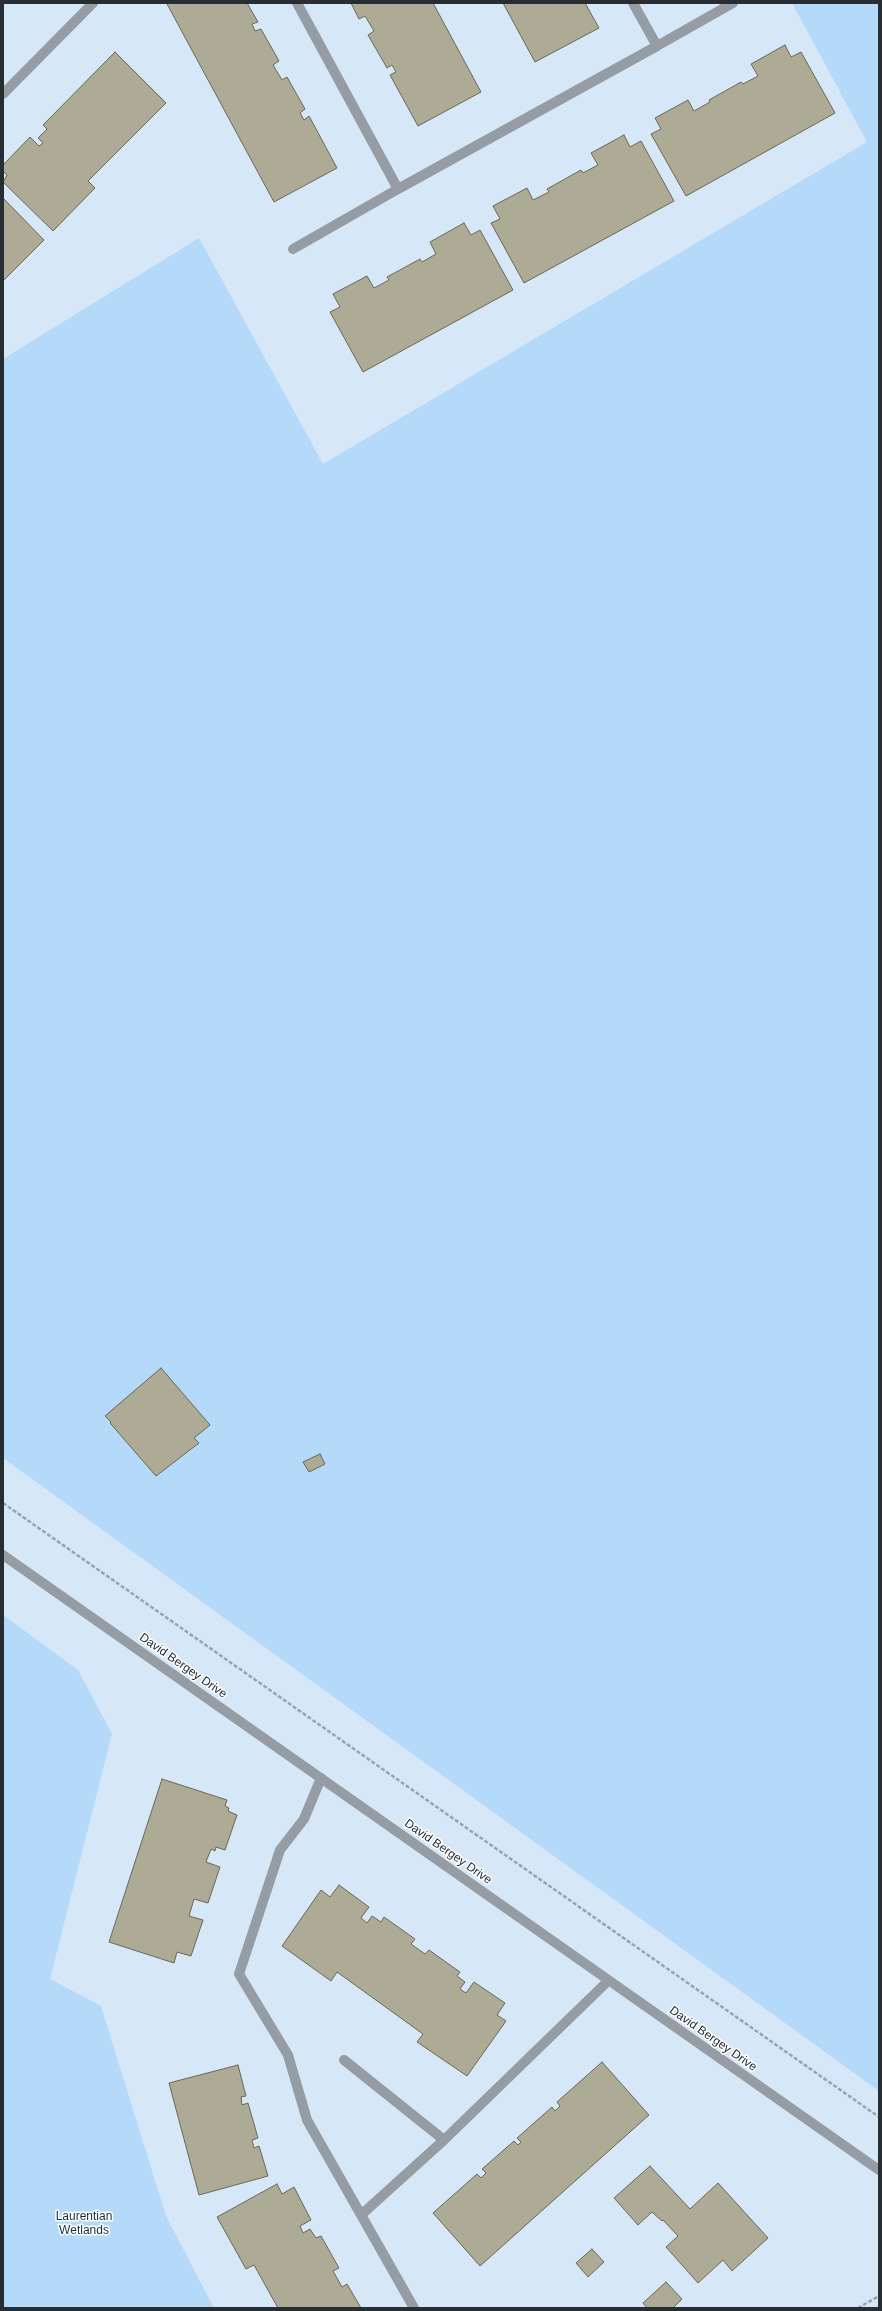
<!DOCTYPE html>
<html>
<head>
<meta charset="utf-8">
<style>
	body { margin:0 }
	#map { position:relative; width:882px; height:2311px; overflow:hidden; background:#d6e8f8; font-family:Helvetica,sans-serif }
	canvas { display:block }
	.frame { position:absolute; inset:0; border:4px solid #262d33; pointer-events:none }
</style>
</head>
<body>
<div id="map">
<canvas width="882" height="2311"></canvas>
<div class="frame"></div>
</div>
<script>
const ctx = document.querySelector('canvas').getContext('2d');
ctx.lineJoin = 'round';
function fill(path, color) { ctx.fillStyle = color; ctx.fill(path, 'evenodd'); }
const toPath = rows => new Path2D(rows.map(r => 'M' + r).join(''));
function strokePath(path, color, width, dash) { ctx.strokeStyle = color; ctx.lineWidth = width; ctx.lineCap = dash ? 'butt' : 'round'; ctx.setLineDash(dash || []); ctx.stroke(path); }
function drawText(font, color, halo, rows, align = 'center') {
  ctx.font = font + ' Helvetica,sans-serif'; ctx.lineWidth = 3; ctx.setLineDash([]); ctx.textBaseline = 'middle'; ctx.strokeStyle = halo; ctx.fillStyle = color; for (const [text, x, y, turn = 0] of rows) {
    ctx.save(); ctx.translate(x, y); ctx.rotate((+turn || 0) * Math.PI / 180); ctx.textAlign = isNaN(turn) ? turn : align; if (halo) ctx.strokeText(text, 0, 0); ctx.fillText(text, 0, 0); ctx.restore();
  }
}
const green = toPath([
	[792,3,879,3,879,2091,3,1458,3,359,199,238,323,464,867,142],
	[3,1615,78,1670,112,1734,50,1979,101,2006,166,2216,214,2308,3,2308]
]);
const building = toPath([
	[169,3,247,3,258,22,252,24,255,31,261,29,279,61,273,65,282,80,287,77,305,109,300,113,304,120,309,116,337,168,274,202,167,4,169,3],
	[351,3,433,3,481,92,418,126,390,75,396,72,392,65,387,68,368,35,374,31,365,16,359,19,351,3],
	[503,3,585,3,599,28,535,62,503,3],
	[785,45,791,57,801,52,835,113,686,196,651,134,661,129,655,118,688,100,694,111,710,102,709,100,741,82,743,84,758,76,751,64,785,45],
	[115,52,166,103,88,181,95,188,53,231,3,182,7,175,3,171,3,165,30,137,39,146,43,143,38,138,47,129,43,125,115,52],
	[624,135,630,147,641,141,674,201,524,283,491,223,500,219,493,206,527,188,533,200,549,192,547,189,581,170,583,173,598,165,591,153,624,135],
	[3,198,44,240,3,281,3,198],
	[464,223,471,235,480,230,513,290,363,372,330,312,340,307,333,294,367,276,374,288,389,280,387,277,420,259,422,262,436,254,430,242,464,223],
	[161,1368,210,1425,194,1438,199,1443,156,1476,110,1423,111,1422,105,1416,161,1368],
	[320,1454,325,1464,309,1472,303,1462,320,1454],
	[162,1779,227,1800,225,1806,229,1808,228,1811,237,1815,225,1850,216,1847,215,1851,211,1849,206,1862,220,1867,208,1903,194,1899,189,1916,203,1920,191,1956,177,1952,174,1963,109,1942,162,1779],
	[339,1885,369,1907,361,1918,367,1923,372,1916,381,1922,384,1917,415,1939,411,1944,425,1954,429,1950,460,1972,457,1976,465,1982,460,1989,466,1993,474,1982,505,2003,497,2015,506,2021,467,2076,417,2042,423,2034,337,1972,331,1981,282,1946,321,1890,330,1897,339,1885],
	[602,2062,649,2115,480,2266,433,2213,477,2174,481,2178,486,2173,482,2169,514,2141,518,2145,521,2142,517,2138,552,2107,555,2111,560,2106,557,2102,602,2062],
	[238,2065,246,2096,241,2097,242,2105,248,2103,258,2138,252,2140,254,2148,259,2146,268,2176,199,2195,169,2083,238,2065],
	[650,2166,690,2209,718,2183,768,2238,732,2271,723,2260,698,2283,666,2247,678,2236,663,2220,662,2221,652,2212,638,2225,614,2198,650,2166],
	[277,2184,282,2194,294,2187,311,2220,300,2226,303,2233,310,2229,316,2238,321,2236,339,2268,333,2271,342,2287,347,2284,361,2308,278,2308,254,2265,246,2269,217,2217,277,2184],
	[592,2249,604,2262,588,2277,576,2263,592,2249],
	[666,2282,682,2299,673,2308,647,2308,643,2303,666,2282]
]);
const path = toPath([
	[3,1503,879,2117],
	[858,2308,879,2296]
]);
const service = toPath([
	[297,3,398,189,657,46,633,3],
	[657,46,733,3],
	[3,94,93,3],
	[293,249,398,189],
	[321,1778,304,1819,280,1850,239,1974,288,2055,307,2120,414,2308],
	[344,2060,444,2140],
	[361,2215,444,2140,608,1981]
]);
const minor = toPath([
	[3,1555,879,2170]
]);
const streetNames = [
	["David Bergey Drive",183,1666,35],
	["David Bergey Drive",448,1852,35],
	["David Bergey Drive",713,2039,35]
];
const parkNames = [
	["Laurentian",84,2217],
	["Wetlands",84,2231]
];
fill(green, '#b5d9f8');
fill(building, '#adaa95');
strokePath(building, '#6a6754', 1);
strokePath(path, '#96a4b0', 2.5, [4, 2]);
strokePath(service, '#959ca3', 10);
strokePath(minor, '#959ca3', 10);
drawText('12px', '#262d33', '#fff', streetNames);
drawText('12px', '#133047', '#fff', parkNames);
</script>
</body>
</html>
